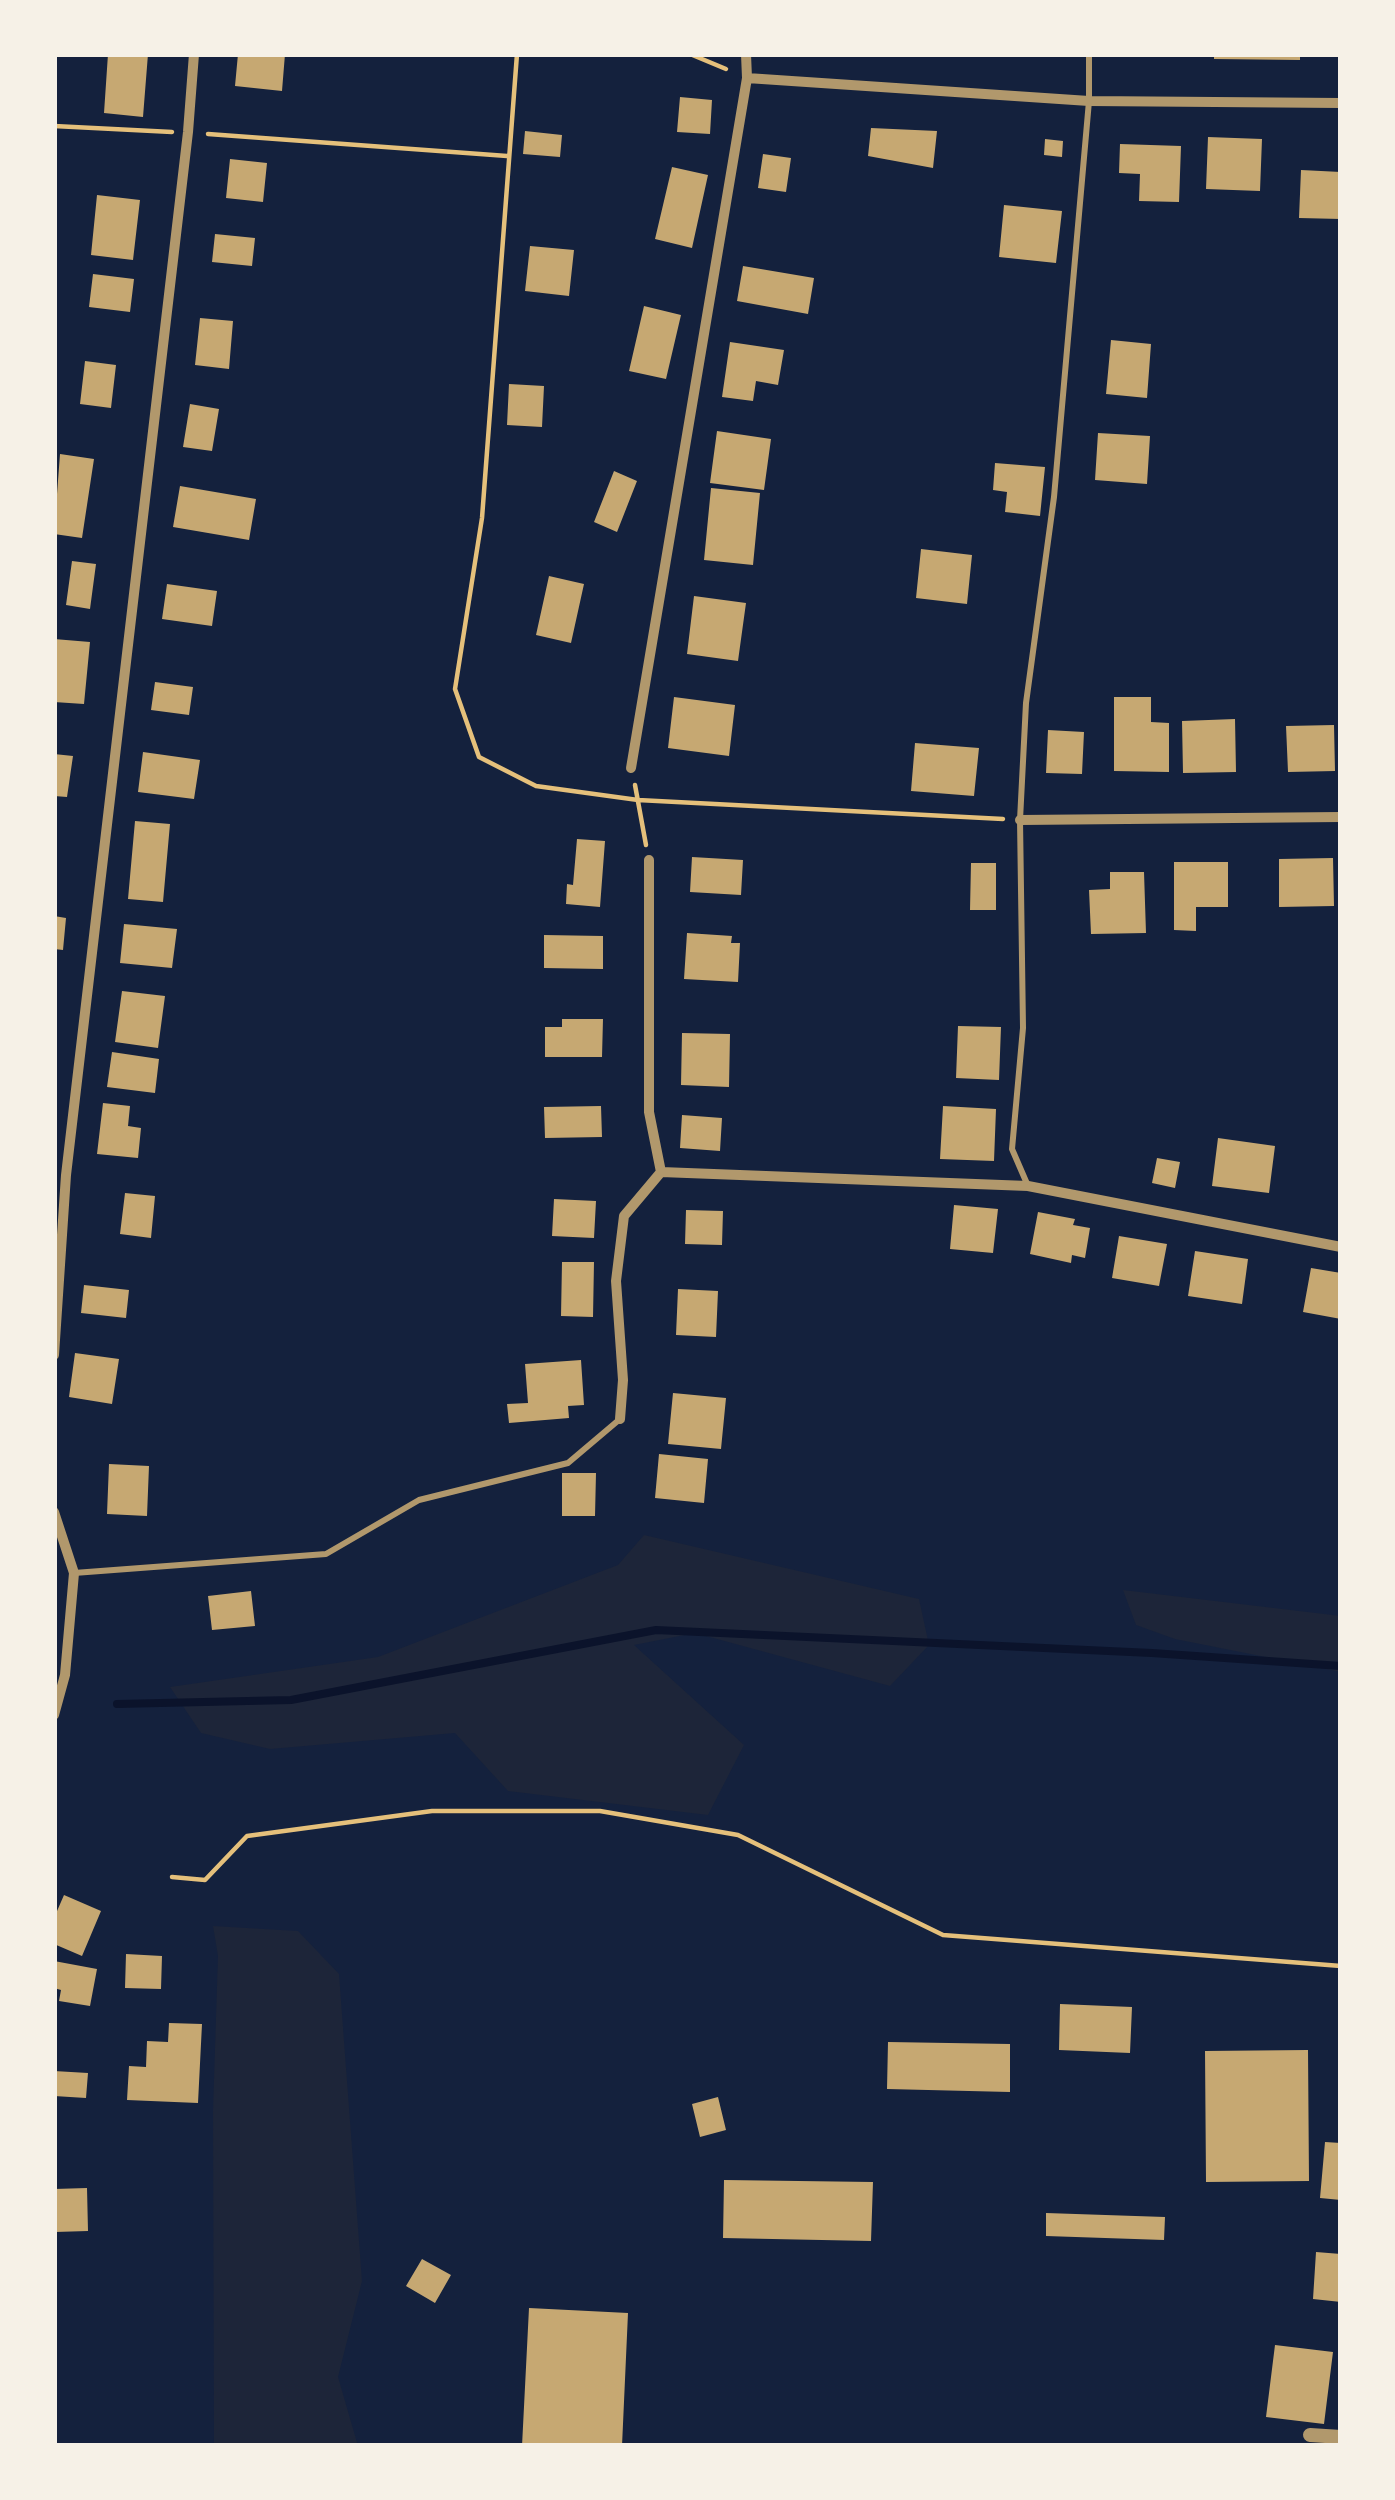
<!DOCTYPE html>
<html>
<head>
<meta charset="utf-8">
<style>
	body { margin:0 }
	#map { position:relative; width:1395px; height:2500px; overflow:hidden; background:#14213d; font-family:Lora,serif }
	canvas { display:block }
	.frame { position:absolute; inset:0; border:57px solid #f6f1e7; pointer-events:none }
</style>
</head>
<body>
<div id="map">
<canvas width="1395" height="2500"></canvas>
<div class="frame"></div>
</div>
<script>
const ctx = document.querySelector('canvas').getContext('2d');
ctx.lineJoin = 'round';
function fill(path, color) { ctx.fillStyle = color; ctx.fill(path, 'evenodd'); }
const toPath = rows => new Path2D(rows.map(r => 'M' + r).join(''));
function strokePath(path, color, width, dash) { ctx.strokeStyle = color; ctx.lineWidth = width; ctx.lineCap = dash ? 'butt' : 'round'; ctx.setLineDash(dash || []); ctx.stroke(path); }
const green = toPath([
	[644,1535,919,1599,929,1645,890,1686,695,1633,634,1645,744,1745,708,1815,508,1791,455,1733,270,1749,201,1733,170,1687,378,1657,618,1565],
	[1123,1590,1341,1616,1341,1672,1175,1639,1136,1625],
	[213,1926,298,1931,339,1974,362,2281,338,2377,358,2446,214,2446,213,2110,218,1956]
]);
const stream = toPath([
	[117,1704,291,1700,656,1630,1152,1653,1341,1666]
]);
const building = toPath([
	[108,54,148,54,143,117,104,113],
	[238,54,285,54,282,91,235,86],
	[1214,54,1300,54,1300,60,1214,59],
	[680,97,712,100,710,134,677,132],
	[871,128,937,131,933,168,868,156],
	[525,131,562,135,560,157,523,154],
	[1208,137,1262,139,1260,191,1206,189],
	[1045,139,1063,141,1062,157,1044,155],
	[1120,144,1181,146,1179,202,1139,201,1140,174,1119,173],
	[763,154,791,158,786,192,758,188],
	[230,159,267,163,263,202,226,198],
	[672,167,708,175,692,248,655,239],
	[1301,170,1341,172,1341,219,1299,218],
	[97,195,140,200,133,260,91,255],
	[1004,205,1062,211,1056,263,999,257],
	[215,234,255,238,252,266,212,262],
	[530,246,574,250,569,296,525,291],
	[743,266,814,278,808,314,737,301],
	[93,274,134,279,130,312,89,307],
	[644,306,681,315,666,379,629,371],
	[200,318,233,321,229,369,195,365],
	[1111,340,1151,344,1147,398,1106,394],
	[730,342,784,350,778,385,756,381,753,401,722,397],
	[85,361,116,365,111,408,80,404],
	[509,384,544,386,542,427,507,425],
	[190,404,219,409,212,451,183,447],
	[717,431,771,439,764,490,710,483],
	[1098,433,1150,436,1147,484,1095,480],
	[60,454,94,459,82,538,54,534],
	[995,463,1045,467,1040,516,1005,512,1007,492,993,490],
	[614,471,637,481,617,532,594,522],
	[180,486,256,499,249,540,173,527],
	[711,488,760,493,753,565,704,560],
	[921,549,972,555,967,604,916,598],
	[72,561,96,564,90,609,66,605],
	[549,576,584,584,571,643,536,635],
	[167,584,217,591,212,626,162,619],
	[694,596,746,603,738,661,687,654],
	[54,639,90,642,84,704,54,702],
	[155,682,193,687,189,715,151,710],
	[674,697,735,705,729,756,668,748],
	[1114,697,1151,697,1151,722,1169,723,1169,772,1114,771],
	[1235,719,1236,772,1183,773,1182,721],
	[1334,725,1335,771,1288,772,1286,726],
	[1048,730,1084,732,1082,774,1046,773],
	[915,743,979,748,974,796,911,791],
	[143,752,200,760,194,799,138,792],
	[54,754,73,756,67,797,54,796],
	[135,821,170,824,163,902,128,899],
	[577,839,605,841,600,907,566,904,567,884,573,885],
	[692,857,743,860,741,895,690,892],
	[1333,858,1334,906,1279,907,1279,859],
	[1174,862,1228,862,1228,907,1196,907,1196,931,1174,930],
	[971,863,996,863,996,910,970,910],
	[1110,872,1144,872,1146,933,1091,934,1089,890,1110,889],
	[54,916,66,918,63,950,54,949],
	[124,924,177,929,172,968,120,963],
	[687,933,732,936,731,943,740,943,738,982,684,979],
	[544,935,603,936,603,969,544,968],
	[122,991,165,996,158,1048,115,1042],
	[562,1019,603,1019,602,1057,545,1057,545,1027,562,1027],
	[958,1026,1001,1027,999,1080,956,1078],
	[682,1033,730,1034,729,1087,681,1085],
	[112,1052,159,1059,155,1093,107,1087],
	[103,1103,130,1106,128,1126,141,1128,138,1158,97,1154],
	[601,1106,602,1137,545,1138,544,1107],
	[943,1106,996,1109,994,1161,940,1159],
	[682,1115,722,1118,720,1151,680,1148],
	[1218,1138,1275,1146,1269,1193,1212,1186],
	[1157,1158,1180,1162,1175,1188,1152,1183],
	[125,1193,155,1196,151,1238,120,1234],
	[554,1199,596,1201,594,1238,552,1236],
	[954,1205,998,1209,993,1253,950,1249],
	[686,1210,723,1211,722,1245,685,1244],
	[1038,1212,1075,1219,1073,1225,1090,1228,1085,1258,1072,1255,1071,1263,1030,1254],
	[1119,1236,1167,1244,1159,1286,1112,1278],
	[1195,1251,1248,1259,1242,1304,1188,1296],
	[562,1262,594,1262,593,1317,561,1316],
	[1311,1268,1341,1273,1341,1319,1303,1312],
	[84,1285,129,1290,126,1318,81,1313],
	[678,1289,718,1291,716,1337,676,1335],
	[75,1353,119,1359,112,1404,69,1397],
	[581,1360,584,1405,568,1406,569,1418,509,1423,507,1404,528,1403,525,1364],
	[673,1393,726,1398,721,1449,668,1444],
	[659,1454,708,1459,704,1503,655,1498],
	[109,1464,149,1466,147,1516,107,1514],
	[562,1473,596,1473,595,1516,562,1516],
	[251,1591,255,1626,212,1630,208,1596],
	[64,1895,101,1911,82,1956,54,1944,54,1918],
	[126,1954,162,1956,161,1989,125,1988],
	[54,1961,97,1969,90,2006,59,2001,61,1990,54,1988],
	[1060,2004,1132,2007,1130,2053,1059,2050],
	[169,2023,202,2024,198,2103,127,2100,129,2066,146,2067,147,2041,168,2042],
	[888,2042,1010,2044,1010,2092,887,2089],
	[1308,2050,1309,2181,1206,2182,1205,2051],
	[54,2071,88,2073,86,2098,54,2096],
	[718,2097,726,2130,700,2137,692,2104],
	[1325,2142,1341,2143,1341,2200,1320,2198],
	[724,2180,873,2182,871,2241,723,2238],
	[87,2188,88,2231,55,2232,54,2189],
	[1046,2213,1165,2217,1164,2240,1046,2236],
	[1316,2252,1341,2254,1341,2302,1313,2299],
	[422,2259,451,2275,435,2303,406,2286],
	[529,2308,628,2313,622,2446,522,2446],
	[1275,2345,1333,2352,1324,2424,1266,2417]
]);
const path = toPath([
	[517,54,482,518,455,689,479,757,536,786,638,800,1003,819],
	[690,54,726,69],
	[54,126,172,132],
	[208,134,507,156],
	[635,785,646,845],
	[172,1877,205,1880,247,1836,432,1811,600,1811,738,1835,943,1935,1341,1966]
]);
const service = toPath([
	[1028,1186,1012,1149,1023,1028,1020,820,1026,703,1054,497,1089,101,1089,54],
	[74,1573,326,1554,419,1500,568,1463,620,1419]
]);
const minor = toPath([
	[747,78,1089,101,1341,103],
	[631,768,747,78,746,54],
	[1020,820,1341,817],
	[661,1172,1028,1186,1341,1247],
	[54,1355,66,1175,188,132,194,54],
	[620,1419,623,1380,616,1281,624,1216,661,1172,649,1112,649,860],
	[54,1512,74,1573,65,1675,54,1715]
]);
const tertiary = toPath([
	[1310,2435,1341,2437]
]);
fill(green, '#1d2539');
strokePath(stream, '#0b132b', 8);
fill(building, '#c6a872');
strokePath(path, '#e5c07b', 4.5);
strokePath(service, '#b1986c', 6);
strokePath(minor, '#b1986c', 10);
strokePath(tertiary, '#b1986c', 14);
</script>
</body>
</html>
